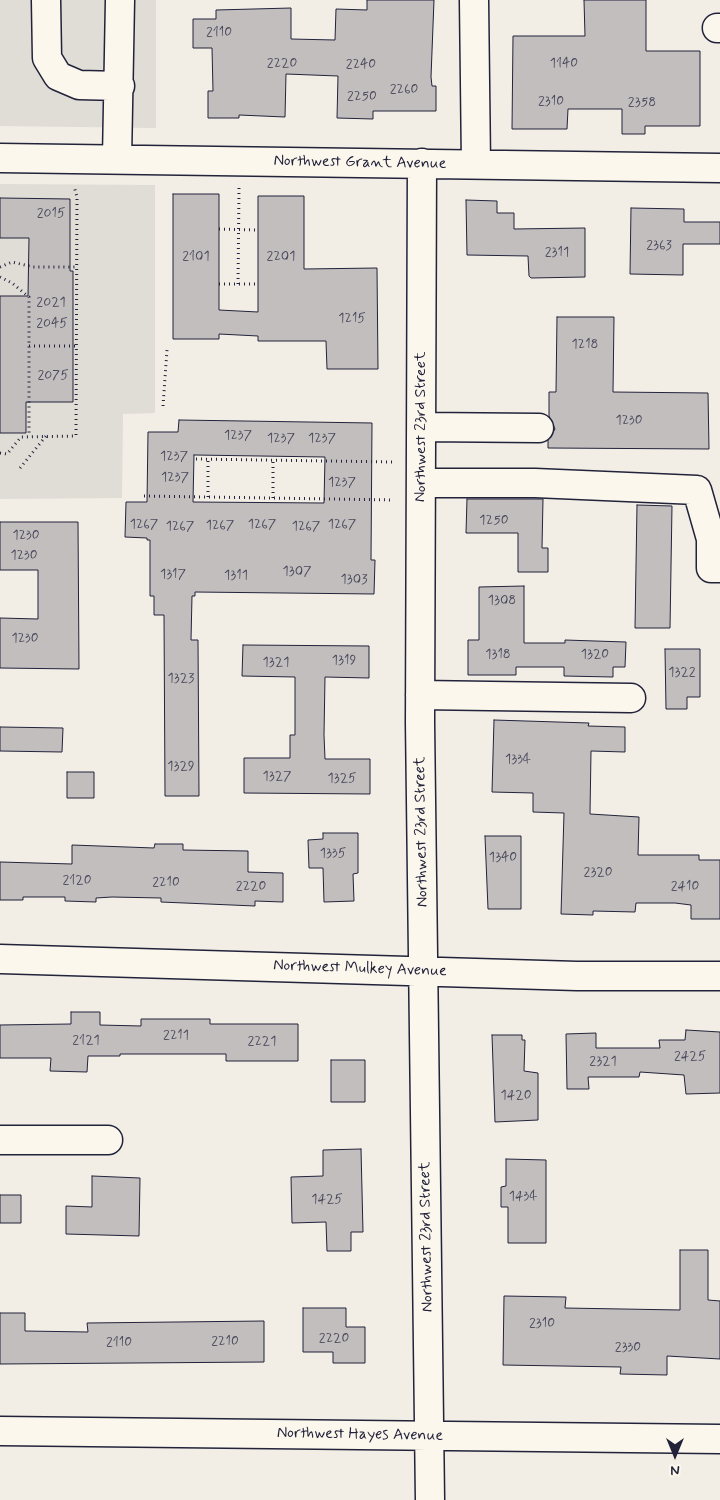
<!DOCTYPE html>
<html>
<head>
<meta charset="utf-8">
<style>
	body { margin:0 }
	#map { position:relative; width:720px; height:1500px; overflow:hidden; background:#f2eee5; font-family:Mynerve,sans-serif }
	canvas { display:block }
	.north { position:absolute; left:650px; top:1430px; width:50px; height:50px; -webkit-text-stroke:4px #fbf7ec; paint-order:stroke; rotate:180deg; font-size:14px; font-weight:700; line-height:20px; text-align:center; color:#22223b }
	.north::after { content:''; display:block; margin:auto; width:18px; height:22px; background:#22223b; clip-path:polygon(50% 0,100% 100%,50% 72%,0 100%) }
</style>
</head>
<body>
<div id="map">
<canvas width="720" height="1500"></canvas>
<div class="north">N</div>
</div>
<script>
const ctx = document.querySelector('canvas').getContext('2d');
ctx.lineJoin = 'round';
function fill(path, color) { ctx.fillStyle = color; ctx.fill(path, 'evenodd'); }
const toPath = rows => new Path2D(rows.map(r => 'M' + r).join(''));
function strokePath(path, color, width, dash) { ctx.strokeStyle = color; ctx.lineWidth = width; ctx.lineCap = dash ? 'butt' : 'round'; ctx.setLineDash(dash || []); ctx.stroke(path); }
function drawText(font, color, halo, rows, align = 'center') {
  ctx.font = font + ' Mynerve,sans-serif'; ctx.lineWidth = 4; ctx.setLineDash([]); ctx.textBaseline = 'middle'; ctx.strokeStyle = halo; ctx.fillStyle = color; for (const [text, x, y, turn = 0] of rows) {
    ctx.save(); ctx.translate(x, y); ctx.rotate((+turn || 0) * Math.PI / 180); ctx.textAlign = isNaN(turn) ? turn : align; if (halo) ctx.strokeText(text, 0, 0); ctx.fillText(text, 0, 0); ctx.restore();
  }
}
const built = toPath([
	[0,0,156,0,156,128,0,126],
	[0,184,155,185,155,413,123,414,122,498,0,499]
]);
const building = toPath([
	[367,0,434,0,431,77,432,86,436,86,436,111,373,111,373,119,337,118,338,76,286,74,285,117,239,115,239,118,208,118,208,91,213,91,212,48,193,48,193,19,216,19,216,10,291,8,291,39,335,40,336,9,367,10,367,0],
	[584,0,646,0,646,51,700,51,700,126,645,126,645,134,622,134,622,109,568,109,567,129,512,129,513,36,585,36,584,0],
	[173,194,219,194,219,310,258,312,258,196,304,196,304,269,377,268,378,369,327,369,326,341,258,341,258,336,219,334,219,339,173,339,173,194],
	[0,198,70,199,70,271,73,271,73,402,26,402,26,433,0,433,0,296,28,296,29,238,0,238,0,198],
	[466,200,497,201,497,213,514,213,514,229,585,228,585,277,531,278,529,276,528,256,467,255,466,200],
	[631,208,684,209,684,222,720,222,720,244,683,244,683,275,630,274,631,208],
	[557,317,614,317,613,392,708,393,709,449,548,448,548,440,555,429,549,416,549,392,556,392,557,317],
	[179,420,372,423,371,560,375,560,374,594,195,592,195,596,192,596,191,640,198,640,199,796,165,796,164,615,154,615,154,596,150,596,150,540,147,540,147,538,125,537,126,502,147,502,148,432,178,432,179,420],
	[194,455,325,457,324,503,193,502,194,455],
	[467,499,543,499,542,548,548,548,548,572,518,572,518,533,466,533,467,499],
	[637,505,672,506,670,628,635,628,637,505],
	[0,522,78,522,79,669,0,668,0,618,38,619,38,570,0,570,0,522],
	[524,586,524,643,565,643,565,640,626,642,625,667,613,667,613,677,564,676,564,667,516,667,516,675,468,675,468,640,479,640,479,587,524,586],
	[243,645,369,646,369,678,325,677,324,735,325,759,370,759,370,794,244,793,244,758,290,758,290,735,295,735,295,677,242,676,243,645],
	[665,649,700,649,700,697,687,697,687,709,666,709,665,649],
	[494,720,589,723,588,726,625,727,625,752,591,751,590,814,639,817,638,855,699,855,699,860,720,860,720,919,691,919,691,905,675,903,636,903,635,912,593,911,593,915,561,914,564,813,533,812,533,793,492,792,494,720],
	[0,727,63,728,62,752,0,751,0,727],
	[67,772,94,772,94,798,67,798,67,772],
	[323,833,358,833,358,873,353,874,354,901,324,902,323,868,309,868,308,840,323,839,323,833],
	[485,836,521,836,521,909,488,909,485,836],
	[155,844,183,844,183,850,248,851,248,872,283,873,283,902,255,901,255,906,161,902,161,898,112,897,96,898,96,902,65,901,65,897,23,897,23,900,0,900,0,862,72,864,72,845,154,848,155,844],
	[71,1012,100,1012,100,1025,141,1026,141,1019,210,1019,210,1024,298,1024,298,1061,226,1061,226,1054,120,1054,120,1056,88,1056,87,1072,50,1071,51,1058,0,1058,0,1025,71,1024,71,1012],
	[686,1030,720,1032,720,1093,686,1094,684,1075,640,1072,639,1077,588,1077,589,1089,567,1089,566,1034,596,1033,596,1048,660,1048,659,1040,685,1040,686,1030],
	[492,1035,522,1035,522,1040,525,1040,524,1071,538,1073,538,1120,495,1122,492,1035],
	[331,1060,365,1060,365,1102,331,1102,331,1060],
	[361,1149,363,1232,351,1232,351,1251,327,1251,326,1222,292,1223,291,1177,323,1176,323,1150,361,1149],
	[506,1159,546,1160,546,1243,508,1243,508,1207,501,1207,501,1187,506,1186,506,1159],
	[92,1176,140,1178,139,1236,66,1234,66,1206,92,1207,92,1176],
	[0,1195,21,1195,21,1223,0,1223,0,1195],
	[680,1250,708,1250,708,1300,720,1301,720,1359,667,1356,667,1375,620,1374,621,1367,503,1365,504,1296,566,1297,565,1308,680,1310,680,1250],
	[303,1308,346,1308,346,1327,365,1327,365,1363,333,1363,333,1352,303,1352,303,1308],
	[0,1313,25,1313,25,1331,88,1332,87,1323,264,1321,264,1362,0,1364,0,1313]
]);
const path = toPath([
	[219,229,258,230],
	[0,267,12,262,33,267,77,267],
	[0,277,12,283,29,297,29,436],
	[219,284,258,284],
	[238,284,239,188],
	[29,346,77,346],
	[163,406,167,350],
	[0,453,7,454,21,437,76,436,77,197,74,186],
	[196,459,394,462],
	[20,468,46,436],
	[144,496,394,500],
	[208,497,208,459],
	[273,498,273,460]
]);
const minor = toPath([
	[46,0,47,58,58,76,79,85,120,86],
	[474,0,476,164],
	[717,28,720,28],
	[0,158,720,168],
	[117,159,120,0],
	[422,163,420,722,430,1500],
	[422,427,539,428],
	[421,483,535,483,697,490,711,539,711,568,720,568],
	[420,695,631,698],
	[0,959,577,976,720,976],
	[0,1140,108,1140],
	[0,1431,720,1439]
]);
const numberNames = [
	["2110",219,33],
	["2220",282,64],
	["1140",564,64],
	["2240",361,65],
	["2260",404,90],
	["2250",362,97],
	["2310",551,102],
	["2358",642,103],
	["2015",51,214],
	["2363",659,246],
	["2311",557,253],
	["2101",196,257],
	["2201",281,257],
	["2021",51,303],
	["1215",352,319],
	["2045",52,324],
	["1218",585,345],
	["2075",53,376],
	["1230",629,421],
	["1237",238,436],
	["1237",281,439],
	["1237",322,439],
	["1237",174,457],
	["1237",175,478],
	["1237",342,483],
	["1250",494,521],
	["1267",144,525],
	["1267",262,525],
	["1267",342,525],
	["1267",220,526],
	["1267",180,527],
	["1267",306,527],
	["1230",26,536],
	["1230",24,556],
	["1307",297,572],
	["1317",173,575],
	["1311",236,576],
	["1303",354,580],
	["1308",502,601],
	["1230",25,639],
	["1318",498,655],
	["1320",595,655],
	["1319",344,661],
	["1321",276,663],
	["1322",682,673],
	["1323",181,679],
	["1334",518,760],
	["1329",181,767],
	["1327",277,777],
	["1325",342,779],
	["1335",333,854],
	["1340",503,858],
	["2320",598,873],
	["2120",77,881],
	["2210",166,883],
	["2220",251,887],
	["2410",685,887],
	["2211",176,1036],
	["2121",86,1041],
	["2221",262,1042],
	["2425",690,1057],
	["2321",603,1062],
	["1420",516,1096],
	["1434",523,1197],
	["1425",327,1200],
	["2310",542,1324],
	["2220",334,1339],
	["2210",225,1342],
	["2110",119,1343],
	["2330",628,1348]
];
const streetNames = [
	["Northwest Grant Avenue",360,163,1],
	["Northwest 23rd Street",422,427,-90],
	["Northwest 23rd Street",422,832,-91],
	["Northwest Mulkey Avenue",360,969,2],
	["Northwest 23rd Street",427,1237,-91],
	["Northwest Hayes Avenue",360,1435,1]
];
fill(built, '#e0dcd6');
fill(building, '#c2bebe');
strokePath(building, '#22223b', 1);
strokePath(minor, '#22223b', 31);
strokePath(path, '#22223b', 3, [1, 4]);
strokePath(minor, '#fbf7ec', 28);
drawText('14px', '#4a495c', null, numberNames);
drawText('16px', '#22223b', '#fbf7ec', streetNames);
</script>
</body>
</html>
